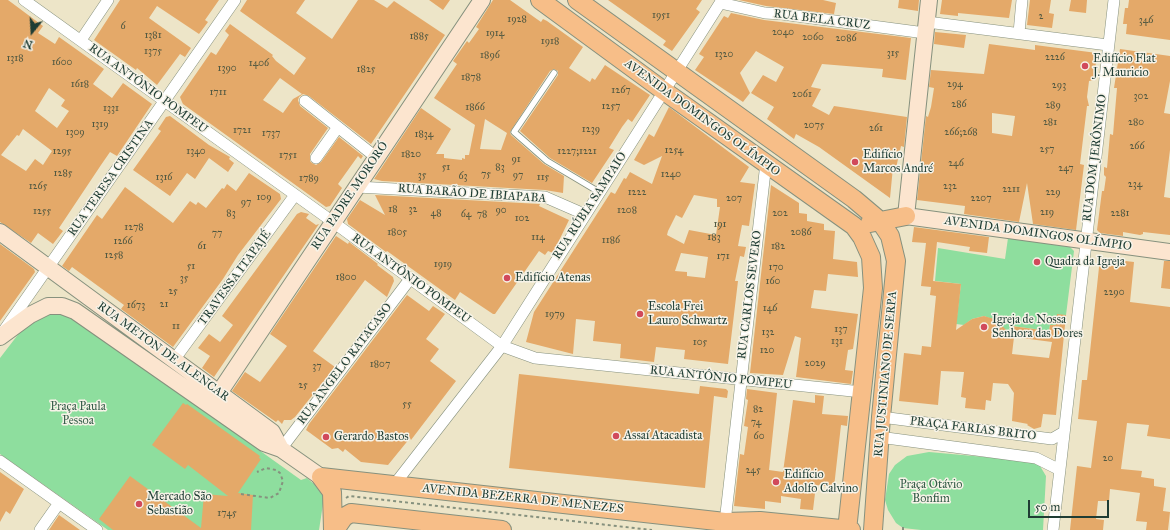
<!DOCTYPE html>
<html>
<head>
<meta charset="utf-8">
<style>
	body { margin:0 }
	#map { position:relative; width:1170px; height:530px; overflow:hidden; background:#ede5c8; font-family:"IM FELL Great Primer",serif }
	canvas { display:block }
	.north { position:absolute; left:12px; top:12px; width:40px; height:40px; -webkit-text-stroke:3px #f7f3e8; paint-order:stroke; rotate:198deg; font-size:11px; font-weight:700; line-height:16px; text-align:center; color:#1f3d34 }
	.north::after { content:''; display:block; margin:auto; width:14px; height:18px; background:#1f3d34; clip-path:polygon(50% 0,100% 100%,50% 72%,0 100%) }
	.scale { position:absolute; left:1028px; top:500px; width:81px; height:18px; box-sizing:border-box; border:2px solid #1f3d34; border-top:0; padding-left:5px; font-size:12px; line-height:14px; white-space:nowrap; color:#1f3d34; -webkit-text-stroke:3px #f7f3e8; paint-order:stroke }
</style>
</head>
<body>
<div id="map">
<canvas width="1170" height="530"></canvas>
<div class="north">N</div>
<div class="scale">50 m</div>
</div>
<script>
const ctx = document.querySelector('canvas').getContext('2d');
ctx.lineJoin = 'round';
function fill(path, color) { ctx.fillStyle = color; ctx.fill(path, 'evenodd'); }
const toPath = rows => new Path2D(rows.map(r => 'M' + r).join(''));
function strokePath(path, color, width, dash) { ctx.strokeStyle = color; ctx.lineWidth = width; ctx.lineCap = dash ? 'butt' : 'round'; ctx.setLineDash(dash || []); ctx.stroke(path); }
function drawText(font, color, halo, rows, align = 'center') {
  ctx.font = font + ' "IM FELL Great Primer",serif'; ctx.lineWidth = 3; ctx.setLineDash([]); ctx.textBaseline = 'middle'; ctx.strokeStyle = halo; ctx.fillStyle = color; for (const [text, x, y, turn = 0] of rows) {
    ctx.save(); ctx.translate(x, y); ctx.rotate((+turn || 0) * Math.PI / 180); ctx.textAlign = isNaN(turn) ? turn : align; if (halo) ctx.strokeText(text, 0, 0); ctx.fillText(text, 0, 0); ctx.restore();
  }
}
const green = toPath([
	[1008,238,1070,247,1074,251,1066,315,1058,315,1056,325,1050,325,1049,331,1012,326,1011,333,1005,333,997,321,984,316,972,319,964,325,956,324,961,284,935,281,938,248,1005,259],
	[63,310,301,480,307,478,314,484,325,499,323,504,319,530,108,530,0,454,0,358,30,319],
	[929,452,1029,461,1040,466,1046,476,1043,530,921,530,903,528,896,523,888,510,885,500,889,474,895,465,907,456]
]);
const building = toPath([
	[0,0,8,0,43,26,38,33,55,44,59,37,104,69,93,84,112,98,123,83,152,104,117,156,110,152,101,165,59,228,63,231,53,244,38,233,31,243,0,222],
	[49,88,65,100,61,106,69,111,57,128,35,111],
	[23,129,52,151,43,165,35,159,26,171,1,155,17,135,19,136],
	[120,0,219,0,205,20,208,22,199,34,157,6,149,18,191,48,185,57,180,54,157,85,137,68,136,70,94,40],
	[247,0,305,0,296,13,332,39,358,0,374,0,387,8,394,1,445,35,371,144,309,96,303,94,299,97,298,100,300,106,328,128,310,154,310,161,312,163,316,165,321,162,339,137,363,156,361,159,358,156,338,184,342,188,330,206,326,207,183,104,182,102,180,97,211,52,216,55,229,35,225,31,230,24,273,55,272,56,276,61,294,75,306,58,240,11],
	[280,78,302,94,293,99,283,113,263,100],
	[429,0,450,0,443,10],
	[493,0,510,0,541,22,543,19,547,21,583,47,569,68,590,82,592,78,595,80,605,65,650,95,632,122,628,119,622,127,609,148,614,150,592,183,550,158,520,131,558,75,558,71,554,69,550,71,510,132,511,135,544,164,564,176,563,193,545,190,382,181,374,179,421,108,451,129,436,154,444,154,444,158,462,160,462,158,465,159,465,155,469,155,475,125,434,98,457,64,453,61,467,41,469,43,479,29,476,27],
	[485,119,507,133,501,150,480,149],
	[608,0,702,0,696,9,700,12,672,51,663,45,666,41],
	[739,0,823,0,836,3,834,14,766,6],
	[899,0,919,0,918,11,898,8],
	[942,0,1012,0,1009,18,958,13,958,16,940,14],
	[1030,0,1051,0,1049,13,1054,14,1052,28,1027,25],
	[1071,0,1087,0,1086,13,1069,11],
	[1129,0,1170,0,1170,40,1126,34,1127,24,1123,24,1125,8,1128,8],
	[731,13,764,20,911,38,906,80,882,77,883,69,822,64,811,87,821,89,812,106,829,115,834,106,907,117,904,147,901,146,896,168,893,167,890,198,819,147,796,134,794,139,767,119,774,107,751,93,763,75,776,82,784,67,756,51,740,73,750,93,743,102,695,70,704,57,699,54,724,16,728,18],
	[935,32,966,35,964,48,934,44],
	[989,44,1035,50,1035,45,1097,53,1094,80,1089,81,1087,97,1089,106,1087,106,1080,164,1084,165,1076,230,1033,224,1027,183,1019,222,964,214,965,206,917,200,926,116,928,117,931,107,934,88,929,87,931,70,984,74],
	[992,113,1015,116,1012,136,992,133],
	[1120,49,1170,56,1170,81,1164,113,1170,114,1170,150,1164,197,1170,198,1170,235,1143,232,1143,234,1140,235,1123,232,1123,236,1100,233,1097,230,1102,191,1104,191,1106,177,1104,175,1104,167,1107,168,1110,134,1113,135,1114,123,1117,88,1114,88],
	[669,107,749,167,740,182,755,184,749,226,742,225,738,246,746,247,744,257,740,256,735,281,738,281,728,364,684,359,685,350,656,347,654,362,620,358,621,344,593,341,595,321,576,319,573,354,526,342,534,312,611,192,615,194,624,178,626,179,630,172,652,184,662,156,644,165,634,160,649,134,654,137],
	[694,195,717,199,717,207,720,207,716,235,689,230,684,244,667,235,668,231,676,215,682,218],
	[681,253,708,257,705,278,687,276,687,272,675,271],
	[170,116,209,145,230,157,229,159,234,163,228,172,209,158,195,179,187,173,170,196,133,170,161,131,158,129,166,117],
	[249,173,280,194,281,199,238,255,223,279,173,347,121,309,124,305,72,267,69,271,62,266,97,215,102,219,125,187,173,223,190,201,196,205,198,202,206,208,222,188,224,189,227,184,236,191],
	[771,185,799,203,799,213,807,214,807,221,824,224,824,230,835,231,833,259,857,262,858,277,828,274,826,291,814,290,811,308,858,314,853,349,848,350,845,370,853,371,851,384,796,377,801,338,795,336,783,375,750,373],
	[375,195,540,204,539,206,569,220,553,253,548,251,545,255,539,251,495,314,493,314,460,292,455,300,387,251,386,252,348,224,347,219,360,200,385,215],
	[301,212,309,214,306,218,316,225,319,224,214,377,202,368,210,356,198,348,209,334,220,342,233,325,222,316,297,214],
	[914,227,989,237,987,253,969,251,970,247,937,242,933,281,961,284,956,330,972,319,984,316,994,319,1011,334,1011,326,1049,331,1050,325,1056,325,1057,314,1066,315,1056,415,1043,414,1041,427,1034,429,1027,425,1028,424,1012,421,1014,393,1008,384,993,383,991,401,986,400,985,410,965,408,966,398,961,397,964,372,941,371,938,405,899,401,904,353,921,355,922,346,931,347,936,296,930,295,931,287,921,286,926,243,912,242],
	[1014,337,1052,342,1049,358,1012,354],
	[336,236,348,244,349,242,378,264,377,265,393,277,394,281,387,297,365,280,313,351,335,367,295,417,291,420,284,420,282,424,278,420,276,422,232,391,245,372,260,382,287,346,270,334],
	[0,244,34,269,35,272,0,321],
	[1100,258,1134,262,1130,302,1170,307,1170,439,1147,436,1149,425,1127,423,1121,469,1142,471,1141,477,1154,479,1154,486,1166,488,1163,511,1170,512,1168,530,1146,530,1147,522,1136,521,1140,493,1110,489,1109,501,1098,501,1096,519,1104,520,1103,530,1070,530,1077,466,1091,468,1095,436,1097,421,1078,419,1082,380,1087,380],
	[1164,261,1170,261,1170,289,1161,288],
	[407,295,429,311,433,306,445,314,426,339,439,349,430,361,456,381,411,440,410,438,388,465,361,462,345,449,343,452,338,448,332,449,306,430,309,424],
	[519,374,699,394,700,386,726,389,728,391,727,398,714,396,705,488,509,468],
	[747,389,777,393,769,470,783,472,793,400,815,403,815,395,824,396,822,414,848,416,847,426,841,425,834,487,816,485,813,510,800,509,801,499,781,496,781,503,765,501,765,509,734,506,740,454,744,455,748,427,744,426,748,400,746,399],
	[183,403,186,405,187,404,260,456,259,458,261,459,238,493,253,495,251,530,113,530,99,519,130,476,201,528,204,494,228,496,188,465,185,469,152,445],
	[0,472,24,489,10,514,6,511,0,522],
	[59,515,80,530,49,530]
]);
const path = toPath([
	[241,494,270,498,279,493,283,481,280,473,276,470,266,468,257,472],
	[346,498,349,496,652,530],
	[903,530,903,526]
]);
const lane = toPath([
	[554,73,514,132,547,161,599,192]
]);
const street = toPath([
	[24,0,333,222,502,346,535,358,862,392],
	[720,3,765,13,782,14,925,33],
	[927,22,1108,45],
	[1019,33,1022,0],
	[81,40,108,0],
	[305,101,377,158],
	[316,158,338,127],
	[357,187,545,197,584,214],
	[5,329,235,0],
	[174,360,295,195],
	[881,417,1052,439,1064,432],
	[879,437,1036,458,1060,470],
	[281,449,410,279],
	[0,461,97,530],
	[394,485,502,346,722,0],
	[725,522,766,163],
	[40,530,59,503],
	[1053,530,1114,0]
]);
const secondary = toPath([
	[929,0,906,216,1170,252],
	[0,232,272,432,281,449,321,477],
	[0,337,30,315,48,306,62,306,75,311,264,443,281,449],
	[219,393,482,0]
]);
const primary = toPath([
	[540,0,664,91,854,226,862,237,871,257,873,288,847,530],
	[577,0,854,199,880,221,890,236,896,261,881,417,873,530],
	[870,223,906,216],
	[321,477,725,522,760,521,851,530],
	[321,477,332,492,333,530],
	[335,530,344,517,351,513,502,530]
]);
const markers = [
	[1085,66,4,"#d1495b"],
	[855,162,4,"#d1495b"],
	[1037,262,4,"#d1495b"],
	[507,278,4,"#d1495b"],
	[640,314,4,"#d1495b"],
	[984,327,4,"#d1495b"],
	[616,436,4,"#d1495b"],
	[326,437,4,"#d1495b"],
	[776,482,4,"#d1495b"],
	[139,504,4,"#d1495b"]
];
const numberNames = [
	["1951",661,16],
	["2",1041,17],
	["1928",517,20],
	["346",1146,21],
	["6",123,27],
	["2040",783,33],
	["1914",495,34],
	["1381",153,36],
	["1885",419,37],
	["2060",813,38],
	["2086",846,39],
	["1918",550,42],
	["1375",153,52],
	["315",893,54],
	["1320",724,55],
	["1896",490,56],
	["2226",1055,58],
	["1318",15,59],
	["1600",62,63],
	["1406",259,64],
	["1390",227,69],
	["1825",366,70],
	["1878",471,78],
	["1618",80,85],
	["294",955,85],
	["293",1059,86],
	["1267",621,91],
	["1711",218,93],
	["2061",802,95],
	["302",1141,97],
	["286",959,105],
	["289",1053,106],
	["1257",611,107],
	["1866",475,108],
	["1331",111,109],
	["281",1050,123],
	["280",1136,123],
	["1319",100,125],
	["2075",814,126],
	["261",876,129],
	["1239",591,130],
	["1721",242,131],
	["1309",75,133],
	["266;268",961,133],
	["1737",271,134],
	["1834",424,135],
	["266",1137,147],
	["257",1047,150],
	["1254",674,151],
	["1295",62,152],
	["1340",196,152],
	["1227;1221",577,152],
	["1820",411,155],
	["1751",288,156],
	["91",516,160],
	["246",956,164],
	["51",446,168],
	["83",500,168],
	["247",1066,169],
	["1285",63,174],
	["75",486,175],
	["1240",671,175],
	["35",422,176],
	["97",518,176],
	["63",463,177],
	["1316",164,178],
	["115",543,178],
	["1789",309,179],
	["234",1135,185],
	["1265",38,187],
	["232",950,187],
	["2211",1011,190],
	["1222",637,193],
	["229",1053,193],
	["109",264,198],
	["207",734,199],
	["2207",981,199],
	["97",246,203],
	["18",393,210],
	["32",413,210],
	["90",501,211],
	["1208",627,211],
	["1255",42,212],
	["219",1047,213],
	["83",231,214],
	["48",436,214],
	["202",780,214],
	["2281",1120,214],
	["64",466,215],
	["78",482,215],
	["102",522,219],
	["191",720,225],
	["1278",134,228],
	["1805",397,233],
	["2086",801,233],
	["77",217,234],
	["114",538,238],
	["183",714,238],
	["1186",611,241],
	["1266",123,242],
	["61",202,247],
	["182",778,247],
	["1258",114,256],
	["171",723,257],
	["1919",443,265],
	["51",191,267],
	["170",776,268],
	["1800",346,278],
	["35",184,279],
	["160",773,282],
	["25",173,292],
	["2290",1114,293],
	["21",164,305],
	["1673",136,306],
	["146",770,309],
	["1979",555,315],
	["11",176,327],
	["137",841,330],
	["132",768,333],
	["131",837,342],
	["105",700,343],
	["120",767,351],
	["2029",815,364],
	["1807",380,365],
	["37",317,367],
	["25",303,386],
	["55",407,405],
	["82",758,410],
	["74",756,423],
	["60",759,437],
	["20",1108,459],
	["245",753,471],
	["1745",227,514]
];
const streetNames = [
	["RUA BELA CRUZ",822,20,7],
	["RUA ANTÔNIO POMPEU",148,89,36],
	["AVENIDA DOMINGOS OLÍMPIO",702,118,36],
	["RUA DOM JERÔNIMO",1095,158,-83],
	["RUA TERESA CRISTINA",111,178,-55],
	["RUA BARÃO DE IBIAPABA",472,194,4],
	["RUA PADRE MORORÓ",350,196,-56],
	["RUA RÚBIA SAMPAIO",590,206,-57],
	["AVENIDA DOMINGOS OLÍMPIO",1038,234,8],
	["TRAVESSA ITAPAJÉ",235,278,-54],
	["RUA ANTÔNIO POMPEU",411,279,36],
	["RUA CARLOS SEVERO",750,295,-83],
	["RUA METON DE ALENCAR",163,352,36],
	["RUA ÂNGELO RATACASO",345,364,-53],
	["RUA JUSTINIANO DE SERPA",886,374,-85],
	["RUA ANTÔNIO POMPEU",721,378,6],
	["PRAÇA FARIAS BRITO",973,429,7],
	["AVENIDA BEZERRA DE MENEZES",523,499,6]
];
const poiNames = [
	["Edifício Flat",1093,59],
	["J. Mauricio",1093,73],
	["Edifício",863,155],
	["Marcos André",863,169],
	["Quadra da Igreja",1045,262],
	["Edifício Atenas",515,278],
	["Escola Frei",648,307],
	["Lauro Schwartz",648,321],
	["Igreja de Nossa",992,320],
	["Senhora das Dores",992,334],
	["Assaí Atacadista",624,436],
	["Gerardo Bastos",334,437],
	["Edifício",784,475],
	["Adolfo Calvino",784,489],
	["Mercado São",147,497],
	["Sebastião",147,511]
];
const parkNames = [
	["Praça Paula",78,407],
	["Pessoa",78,421],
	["Praça Otávio",931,485],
	["Bonfim",931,499]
];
fill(green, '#8ede9e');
fill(building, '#e4a969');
strokePath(lane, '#86917e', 7);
strokePath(street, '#86917e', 12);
strokePath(secondary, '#86917e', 18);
strokePath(primary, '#86917e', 20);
strokePath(path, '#86917e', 2, [3, 3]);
strokePath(lane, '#fff', 5.5);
strokePath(street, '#fff', 11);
strokePath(secondary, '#fce5cf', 16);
strokePath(primary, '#f7be88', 18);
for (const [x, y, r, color] of markers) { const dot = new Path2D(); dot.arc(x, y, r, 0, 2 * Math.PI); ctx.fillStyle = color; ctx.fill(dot); strokePath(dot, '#f7f3e8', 1.5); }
drawText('10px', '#505841', null, numberNames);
drawText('12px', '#1f3d34', '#f7f3e8', streetNames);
drawText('12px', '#1f3d34', '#f7f3e8', poiNames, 'left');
drawText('12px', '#355d49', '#f7f3e8', parkNames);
</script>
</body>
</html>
